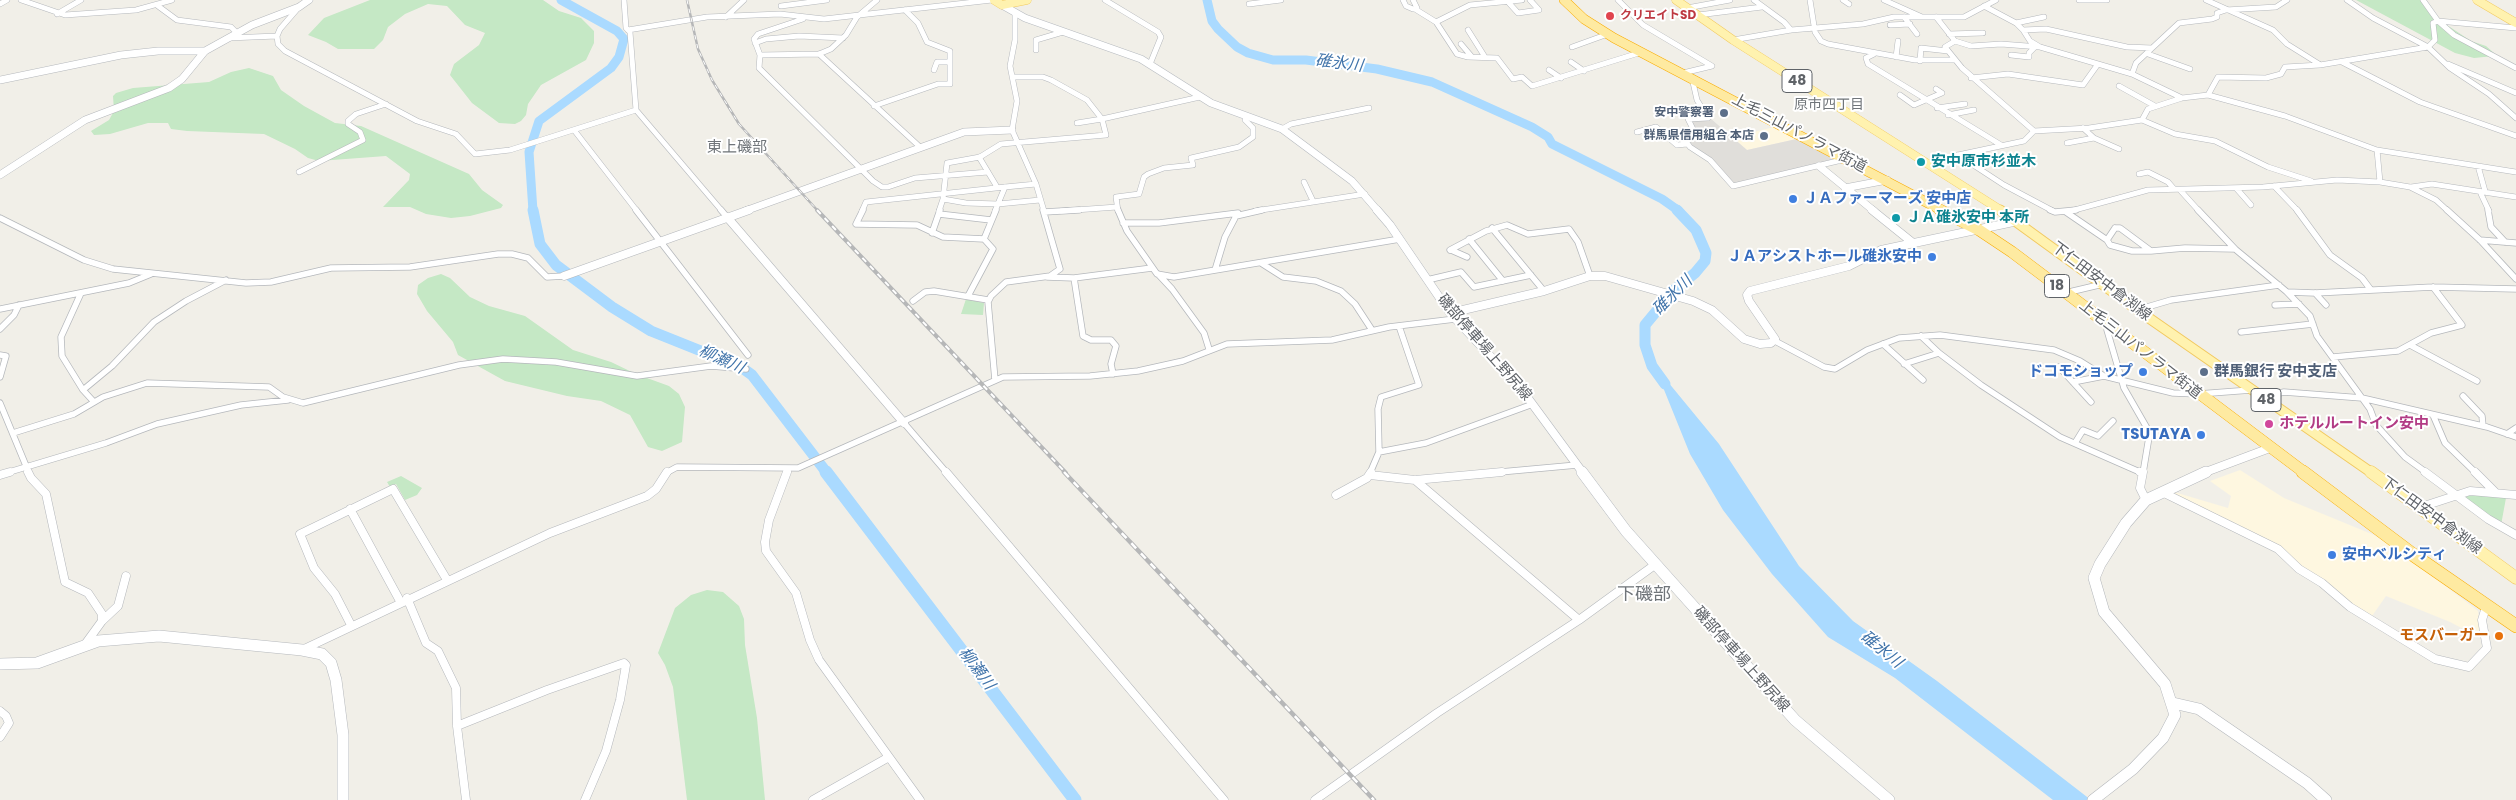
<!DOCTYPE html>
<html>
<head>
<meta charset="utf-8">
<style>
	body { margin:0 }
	canvas { display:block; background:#f1efe8 }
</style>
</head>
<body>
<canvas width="2516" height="800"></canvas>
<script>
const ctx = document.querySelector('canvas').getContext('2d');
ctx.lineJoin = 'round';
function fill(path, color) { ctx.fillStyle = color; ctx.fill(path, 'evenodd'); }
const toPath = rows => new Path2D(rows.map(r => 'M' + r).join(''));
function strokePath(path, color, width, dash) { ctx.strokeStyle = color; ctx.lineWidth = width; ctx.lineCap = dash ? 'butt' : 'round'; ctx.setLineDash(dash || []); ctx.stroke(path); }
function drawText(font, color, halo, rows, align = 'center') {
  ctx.font = font + ' Poppins,"Noto Sans JP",sans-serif'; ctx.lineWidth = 4; ctx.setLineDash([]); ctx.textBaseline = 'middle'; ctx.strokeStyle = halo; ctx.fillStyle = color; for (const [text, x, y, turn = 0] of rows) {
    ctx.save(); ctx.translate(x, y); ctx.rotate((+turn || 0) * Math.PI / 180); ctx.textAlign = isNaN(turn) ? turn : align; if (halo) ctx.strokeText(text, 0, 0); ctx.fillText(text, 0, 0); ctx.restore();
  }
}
const commercial = toPath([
	[1779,126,1801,138,1747,150,1732,137],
	[2240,470,2284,498,2374,535,2404,554,2478,611,2481,638,2450,622,2386,596,2372,616,2369,616,2301,569,2280,549,2171,496,2174,492,2228,508,2231,496,2210,481]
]);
const industrial = toPath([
	[1710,118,1747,150,1801,138,1839,160,1733,184,1687,141,1696,131,1690,120]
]);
const green = toPath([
	[370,0,543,0,559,11,581,18,594,31,594,43,586,60,541,85,528,104,526,115,521,121,515,124,499,123,472,103,450,75,454,64,479,45,485,33,465,25,447,6,428,4,405,14,388,27,383,40,374,49,338,49,326,42,308,35,324,18],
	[2356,0,2422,0,2430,5,2435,17,2471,41,2486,46,2494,53,2494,56,2474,58,2455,53],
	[249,68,273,76,281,90,304,106,335,123,361,126,469,174,482,190,503,205,501,208,470,216,451,218,426,214,410,207,383,207,409,180,410,174,386,156,319,161,308,158,295,149,264,134,187,131,171,129,168,123,148,123,110,134,94,135,91,131,109,120,114,111,113,96,116,93,133,88,209,82,231,72],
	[441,274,450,278,470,297,489,306,525,316,573,350,611,362,636,374,669,386,679,394,685,407,682,442,662,451,648,447,630,415,601,401,567,396,505,381,458,355,453,342,427,311,417,294,418,285,428,278],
	[966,299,984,303,983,315,961,314],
	[401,476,422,488,417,495,405,500,396,484,390,487,387,482],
	[2473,495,2506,498,2501,525,2464,497],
	[707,590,723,592,739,606,744,619,745,645,757,718,765,800,687,800,673,687,665,665,658,653,675,608,691,595]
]);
const water = toPath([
	[1654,365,1719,444,1799,566,1853,621,1937,681,2091,800,2053,800,1895,678,1828,637,1772,574,1723,510,1690,454]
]);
const riverFar2 = toPath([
	[1207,0,1212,21,1218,29,1237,47,1248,53,1273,60,1306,60,1377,69,1432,82,1532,127,1548,137,1552,144,1662,199,1679,211],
	[533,211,529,152,539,121,611,68,619,57,624,39,617,31,561,0]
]);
const riverFar1 = toPath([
	[533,210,540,244,556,265,612,307,651,331,741,367,752,375,827,473],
	[1665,384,1652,366,1645,345,1645,325,1674,290,1695,273,1705,261,1706,253,1696,230,1677,210]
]);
const river = toPath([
	[826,472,1075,800]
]);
const minorFar2 = toPath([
	[21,0,65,15,136,10,172,0],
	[624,0,626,28,630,32,636,110,722,211],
	[1105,0,1158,32,1161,37,1150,64],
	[1403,0,1406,6,1413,9,1417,8,1413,0],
	[1618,0,1643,25,1712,66,1683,73],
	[1754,0,1784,22,1791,30],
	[1810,0,1815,32,1821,41,1828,44,1915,60,1955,60],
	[1843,0,1849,4],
	[1884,0,1922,17],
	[2079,0,2107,0],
	[2206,0,2273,30,2287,44,2319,64],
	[2347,0,2373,18,2428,47,2450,68,2489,94,2516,118],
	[2423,0,2438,21,2454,35,2516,68],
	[1509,3,1518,13,1539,10,1530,0],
	[0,4,7,0],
	[1249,4,1281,0],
	[158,6,177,20,231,27,237,33],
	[781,6,827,0],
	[1984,6,2016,23,2023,30,2046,29,2127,47,2152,48],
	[299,7,280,29,277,36,278,44,285,51,417,121,456,134,475,154,510,150,636,110],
	[1687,8,1730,0],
	[1415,9,1436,22,1470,5,1522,0],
	[1015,13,1015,40,1010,66,1017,101,1012,130,1036,184,1044,211],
	[57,14,81,0],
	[1698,15,1762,7],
	[726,17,744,0],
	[1904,17,1917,34],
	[1936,17,1955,41,1945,47,1962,68,2034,131],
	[803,19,758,34,754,39,760,55,759,68,873,181,882,187,888,187,915,178,988,172],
	[1436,22,1457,54,1468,57,1497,58,1513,79,1522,77,1532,86,1642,52],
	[2016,23,2044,17],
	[1890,25,1910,24],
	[628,30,707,17,780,14,824,19,992,0],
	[1468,30,1485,57],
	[2023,30,2030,41,2040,47,2098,64],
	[1949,34,1983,33],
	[228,38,277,36],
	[1733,40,1791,30,1863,24,1894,17,1964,17,1996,0],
	[1955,41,1971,46,2001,44,2040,47],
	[755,43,766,39,799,36,843,38],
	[1461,44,1472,57],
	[1572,47,1608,34],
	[1036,50,1036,40,1063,32],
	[819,54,920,147],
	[1874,54,1866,58,1868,64,2001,145],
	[2148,54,2190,69],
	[760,55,819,54,831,49,846,35,857,17,877,0],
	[2011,55,2029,57,2029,53,2036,46],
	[1896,57,1898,41],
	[1920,61,1921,48,1948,51],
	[1571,62,1584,71],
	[2342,62,2420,102,2516,136],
	[2448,64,2516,93],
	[934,70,937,62,950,62],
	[1549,70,1561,78],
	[2132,74,2136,63,2179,23,2212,19,2217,17,2217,13,2226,10,2276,7,2287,0],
	[1014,77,1043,77,1051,80,1087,100,1102,119],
	[1692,78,1697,100,1708,118,1688,119,1694,131,1685,140,1690,147,1710,160,1733,186,1846,159],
	[1971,78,2008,74,2083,85,2098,64,2132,74,2182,98],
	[2119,86,2155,106],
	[1900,95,1914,105,1942,93,1936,89],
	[2208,95,2218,77,2266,78,2281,74,2285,67,2320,65,2428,47,2435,40,2433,23,2438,21,2516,28],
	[874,106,938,84,950,84,950,51,927,42,918,23,905,10],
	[1937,108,1965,104],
	[1948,115,1974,110],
	[2142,120,2175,134,2215,141,2268,167,2311,181],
	[1077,123,1102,119],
	[2083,128,2094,138,2119,149],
	[1282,129,1291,124,1369,108],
	[574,130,637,211],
	[1637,132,1656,127,1677,145,1687,144],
	[2067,143,2094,138],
	[2377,150,2380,182],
	[1958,155,2004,185,2053,211],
	[979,157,997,187],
	[1930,164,1958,155,2024,141,2034,131,2089,128,2142,120,2148,109,2182,98,2208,95,2285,116,2377,150,2516,172],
	[2478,166,2485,191,2481,194,2489,211],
	[299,172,363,140,360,132,348,124,348,121,356,114,386,104],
	[2139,174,2148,172,2168,182,2174,189],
	[1304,182,1313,201],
	[2274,186,2298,211],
	[1005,187,1036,184],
	[2411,187,2432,184,2516,197],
	[2236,188,2251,205],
	[2180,190,2199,211],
	[1040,200,998,204,966,203,943,199,947,163,980,157,1001,144,1106,135,1102,119,1200,97],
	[862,211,866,202,1005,187],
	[939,211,943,199],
	[995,211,1005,187],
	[1061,211,1117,207],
	[1118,211,1116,197,1139,194,1144,177,1148,174,1164,168,1193,165,1191,158,1239,147,1253,137,1253,128,1245,120,1246,116],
	[1255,211,1365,194],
	[2071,211,2148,190,2263,187,2337,180,2380,182,2410,187,2436,200,2448,211]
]);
const minorFar1 = toPath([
	[636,210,748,355],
	[721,210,727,217],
	[863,210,856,224,917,225,943,237,984,239,996,210],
	[1118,210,1127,231,1157,274,1174,277,1400,239],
	[2050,210,2055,212,2076,210],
	[2198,210,2235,249,2287,292,2310,316,2317,336,2370,409,2376,425,2405,457,2427,473],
	[2297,210,2330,255,2362,278,2371,290],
	[2447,210,2480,240,2516,279],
	[2488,210,2491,227,2505,242],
	[1044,212,1079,210],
	[2066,212,2107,240],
	[939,214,991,220],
	[0,218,84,260,113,269,246,283,271,282,331,268,410,267,498,254,512,254,528,258,547,277,564,276],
	[1123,223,1159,223,1238,213],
	[1492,228,1544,291],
	[2115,228,2120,228,2151,251,2132,251,2110,245,2107,240,2115,228],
	[932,233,940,210],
	[1469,239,1503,281],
	[2480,240,2516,243],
	[1450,250,1486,231,1507,225,1528,234,1569,229,1578,242,1590,276],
	[1451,250,1467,257],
	[2151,251,2185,248,2235,249],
	[1261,263,1283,277,1316,281,1341,291,1355,304,1372,330],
	[1215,270,1225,237,1236,216,1262,210],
	[1158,274,1172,289,1204,333,1209,349],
	[1047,277,1074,278,1152,268],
	[1074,278,1083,336,1091,340,1111,340,1116,346,1111,364,1113,374],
	[1427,280,1461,272,1474,287,1531,275],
	[2287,292,2315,293,2433,287,2516,289],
	[81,293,61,337,62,356,83,390],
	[2065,293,2103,284],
	[2315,293,2326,305],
	[968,296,993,249,984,239],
	[913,301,925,292,934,291,988,300],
	[2275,305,2299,304],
	[0,309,129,283,151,274],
	[2137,310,2171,300,2279,285],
	[2108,324,2107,330,2124,388,2147,428,2149,437,2143,473],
	[0,329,14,315,19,305],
	[2241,332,2313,324],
	[1921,336,1939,353,1981,385,2060,437,2142,473],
	[1775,341,1824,367,1835,369,1867,350,1899,338,1940,335,2054,350,2080,361,2104,376,2173,393,2198,394,2251,390],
	[1883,344,1923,380],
	[2410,345,2477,381],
	[0,355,6,356,0,377],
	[2333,357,2398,351,2431,333,2462,325,2433,287],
	[1904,364,1939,353],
	[2059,367,2091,402],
	[995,380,988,302,991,296,1006,282,1050,276,1060,269,1043,210],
	[2073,382,2104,376],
	[2463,396,2482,416,2483,426],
	[2262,397,2284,392,2362,398,2487,427,2516,437],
	[94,402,83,390,112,366,154,322,186,301,226,280],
	[0,403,29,473],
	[2433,415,2445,443,2476,473],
	[904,423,947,473],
	[13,433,74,414,103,397,147,383,269,387,283,397,303,403,459,365,503,359,556,362,637,376,711,366,746,369],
	[2507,434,2516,428],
	[2075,443,2083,430,2098,436,2113,421],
	[1379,452,1426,443,1533,404],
	[6,473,106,443,157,424,241,405,288,400],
	[666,473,677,467,798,468,1003,377,1090,376,1138,371,1183,361,1227,344,1332,340,1389,327,1455,319],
	[787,473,788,470],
	[1370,473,1379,452,1378,409,1381,397,1419,385,1399,326],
	[1489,473,1577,465]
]);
const minor = toPath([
	[28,472,31,478,46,494,65,582,88,593,102,614,102,621,86,643],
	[787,472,769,520,765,542,766,551,796,593,810,640,819,660,920,800],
	[946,472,1224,800],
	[2140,472,2142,473],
	[2143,472,2140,488,2146,500],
	[2425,472,2488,519,2516,535],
	[2475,472,2496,493],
	[0,475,10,472],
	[1370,475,1415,480,1502,472],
	[1415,480,1579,620],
	[2162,492,2278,549,2299,569,2322,583,2350,607,2435,659,2469,667,2487,648,2482,620,2486,607],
	[1336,495,1367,478,1371,472],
	[2421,507,2470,491,2516,495],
	[350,509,400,601],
	[407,598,426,643,438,651,456,688,457,726,466,800],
	[102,621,118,606,126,576],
	[351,625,335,594,314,568,300,534,393,489,447,580],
	[304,649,550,533,647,496,656,489,667,472],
	[0,711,6,716,9,723,0,737],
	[457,726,547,690,624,663,626,665,620,700,606,751,585,800],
	[813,800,889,757],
	[1315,800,1437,713,1579,620,1656,564]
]);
const tertiaryFar2 = toPath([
	[0,80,121,55,158,51,205,51],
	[1819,166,1874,211],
	[0,175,85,120,169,88,182,79,205,51,252,25,299,7,309,0],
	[1845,188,1887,180],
	[745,211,964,132,1012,130]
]);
const tertiaryFar1 = toPath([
	[1872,210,1913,243],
	[727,217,904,423],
	[564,276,749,210],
	[1450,313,1544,291,1590,276,1605,276,1693,301,1712,310,1744,339,1760,344,1771,343,1775,339,1749,301,1747,295,1750,291,1849,266,1881,250,2018,221],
	[2203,473,2270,448]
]);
const tertiary = toPath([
	[0,664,37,663,98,641,159,636,302,650,322,654,331,663,336,680,343,735,343,800],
	[2173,703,2199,709,2307,783,2326,800],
	[2093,800,2133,769,2163,738,2175,715,2165,684,2104,612,2094,578,2100,564,2126,523,2146,500,2206,472]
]);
const secondaryFar2 = toPath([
	[1002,5,1025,18,1141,59,1211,103,1282,129,1352,181,1378,211]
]);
const secondaryFar1 = toPath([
	[1377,210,1390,225,1450,313,1522,390,1583,473]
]);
const secondary = toPath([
	[1582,472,1626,531,1795,720,1889,800]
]);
const primaryFar2 = toPath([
	[994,0,1002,5,1027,0],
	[1676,0,1733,40,2002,211],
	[2477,0,2516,23]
]);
const primaryFar1 = toPath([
	[2000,210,2146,316,2372,473]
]);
const primary = toPath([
	[2371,472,2516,578]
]);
const trunkFar2 = toPath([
	[1564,0,1584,19,1614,38,1943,211]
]);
const trunkFar1 = toPath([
	[1940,210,1979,230,2012,252,2305,473]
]);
const trunk = toPath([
	[2303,472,2412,554,2516,626]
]);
const railFar2 = toPath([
	[687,0,698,49,712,80,739,124,818,211]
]);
const railFar1 = toPath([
	[817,210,1066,473]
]);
const rail = toPath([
	[1064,472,1374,800]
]);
const markers = [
	[1610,16,5,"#e0444e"],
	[1724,113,5,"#5c6f8a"],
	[1764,136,5,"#5c6f8a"],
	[1921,162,5,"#0f9aa8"],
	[1793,199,5,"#3f7fe0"],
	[1896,218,5,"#0f9aa8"],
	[1932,257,5,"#3f7fe0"],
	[2143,372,5,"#3f7fe0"],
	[2204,372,5,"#5c6f8a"],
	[2269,424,5,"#d1479c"],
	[2201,435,5,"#3f7fe0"],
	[2332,555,5,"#3f7fe0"],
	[2499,636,5,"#e8710a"]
];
const farHealthnames = [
	["クリエイトSD",1620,16]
];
const farServicenames = [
	["安中警察署",1714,113],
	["群馬県信用組合 本店",1754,136]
];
const shields = [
	[1797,81,30],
	[2057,286,25],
	[2266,400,30]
];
const shieldNames = [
	["48",1797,81],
	["18",2057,286],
	["48",2266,400]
];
const farNeighbourhoodnames = [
	["原市四丁目",1829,105]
];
const streetNames = [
	["上毛三山パノラマ街道",1799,134,28],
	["下仁田安中倉渕線",2101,282,37],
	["磯部停車場上野尻線",1484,348,49],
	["上毛三山パノラマ街道",2140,350,38],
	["下仁田安中倉渕線",2431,516,36],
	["磯部停車場上野尻線",1741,660,48]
];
const farQuarternames = [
	["東上磯部",737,148]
];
const cultureNames = [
	["安中原市杉並木",1931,162],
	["ＪＡ碓氷安中 本所",1906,218]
];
const shopNames = [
	["ＪＡファーマーズ 安中店",1803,199,"left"],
	["ＪＡアシストホール碓氷安中",1922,257],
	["ドコモショップ",2133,372],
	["TSUTAYA",2191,435],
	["安中ベルシティ",2342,555,"left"]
];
const serviceNames = [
	["群馬銀行 安中支店",2214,372]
];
const hotelNames = [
	["ホテルルートイン安中",2279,424]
];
const foodNames = [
	["モスバーガー",2489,636]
];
const waterNames = [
	["碓氷川",1339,64,7],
	["碓氷川",1673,296,-45],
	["柳瀬川",721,360,24],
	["碓氷川",1881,650,39],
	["柳瀬川",976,669,53]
];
const quarterNames = [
	["下磯部",1644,595]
];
fill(commercial, '#fef7e0');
fill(industrial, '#e0deda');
fill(green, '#c5e8c5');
fill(water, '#aadaff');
strokePath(riverFar2, '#aadaff', 9);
strokePath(riverFar1, '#aadaff', 11);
strokePath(river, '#aadaff', 13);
strokePath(minorFar2, '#b5b8bc', 6);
strokePath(minorFar1, '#b5b8bc', 7);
strokePath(minor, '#b5b8bc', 9);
strokePath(tertiaryFar2, '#b5b8bc', 8);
strokePath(tertiaryFar1, '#b5b8bc', 9);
strokePath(tertiary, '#b5b8bc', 12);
strokePath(secondaryFar2, '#b6babf', 8);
strokePath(secondaryFar1, '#b6babf', 9);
strokePath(secondary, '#b6babf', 12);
strokePath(primaryFar2, '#f2c960', 9);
strokePath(primaryFar1, '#f2c960', 11);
strokePath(primary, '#f2c960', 13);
strokePath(trunkFar2, '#f9ab00', 10);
strokePath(trunkFar1, '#f9ab00', 12);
strokePath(trunk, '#f9ab00', 14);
strokePath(minorFar2, '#fff', 5);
strokePath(minorFar1, '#fff', 5.5);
strokePath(minor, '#fff', 8);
strokePath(tertiaryFar2, '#fff', 7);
strokePath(tertiaryFar1, '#fff', 8);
strokePath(tertiary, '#fff', 11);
strokePath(secondaryFar2, '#fff', 7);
strokePath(secondaryFar1, '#fff', 8);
strokePath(secondary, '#fff', 11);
strokePath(primaryFar2, '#fff2af', 8);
strokePath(primaryFar1, '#fff2af', 9);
strokePath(primary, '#fff2af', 12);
strokePath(trunkFar2, '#feeaa1', 9);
strokePath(trunkFar1, '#feeaa1', 11);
strokePath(trunk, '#feeaa1', 13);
strokePath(railFar2, '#b6b7b8', 2.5);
strokePath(railFar1, '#b6b7b8', 4);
strokePath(rail, '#b6b7b8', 4.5);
strokePath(railFar2, '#fff', 1, [4.5]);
strokePath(railFar1, '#fff', 2, [5.5]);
strokePath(rail, '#fff', 2.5, [7]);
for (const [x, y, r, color] of markers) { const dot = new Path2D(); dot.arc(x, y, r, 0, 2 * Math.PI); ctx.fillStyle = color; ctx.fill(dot); strokePath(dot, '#fff', 2); }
drawText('bold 12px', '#be3a42', '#fff', farHealthnames, 'left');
drawText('bold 12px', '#4e5e75', '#fff', farServicenames, 'right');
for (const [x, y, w] of shields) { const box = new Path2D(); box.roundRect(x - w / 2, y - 11.5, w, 23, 4); ctx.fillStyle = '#fff'; ctx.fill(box); strokePath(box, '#5f6368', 1); }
drawText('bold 14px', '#5f6368', null, shieldNames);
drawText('14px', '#70757a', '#fff', farNeighbourhoodnames);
drawText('15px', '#5f6368', '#fff', streetNames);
drawText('15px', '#70757a', '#fff', farQuarternames);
drawText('bold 15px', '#0d838f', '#fff', cultureNames, 'left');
drawText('bold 15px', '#366cbe', '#fff', shopNames, 'right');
drawText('bold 15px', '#4e5e75', '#fff', serviceNames, 'left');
drawText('bold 15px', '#b23c85', '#fff', hotelNames, 'left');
drawText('bold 15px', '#c56008', '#fff', foodNames, 'right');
drawText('italic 16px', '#4174aa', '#fff', waterNames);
drawText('18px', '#70757a', '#fff', quarterNames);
</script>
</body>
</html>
